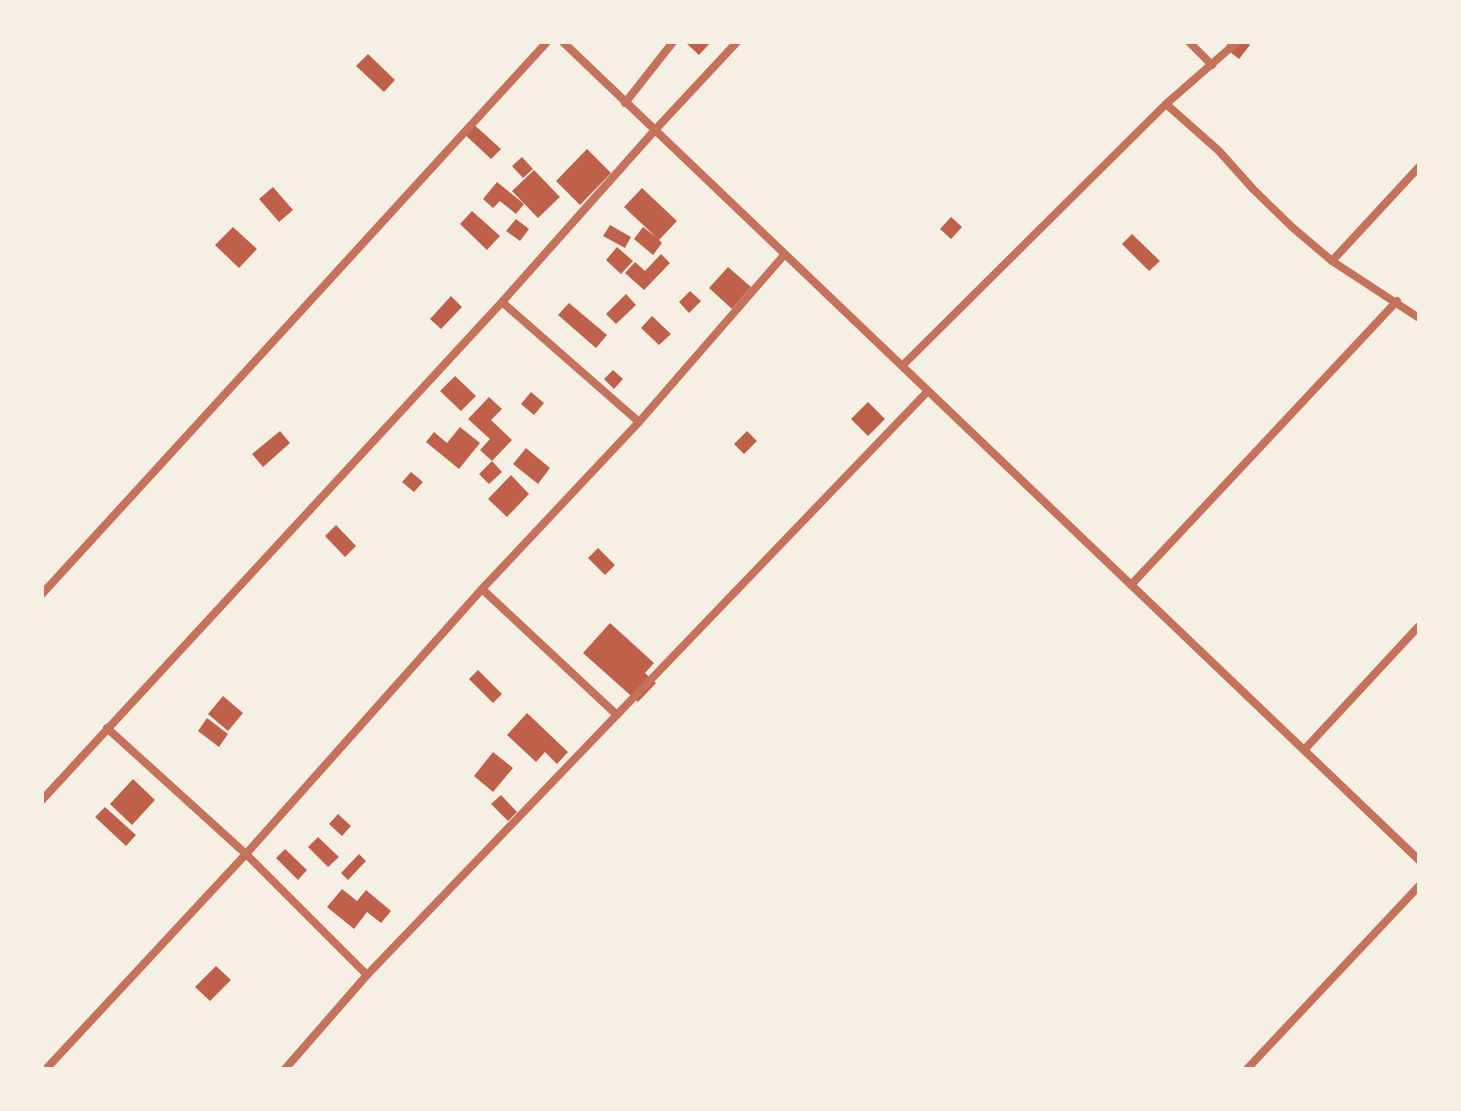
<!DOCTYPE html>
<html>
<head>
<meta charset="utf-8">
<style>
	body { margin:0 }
	#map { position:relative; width:1461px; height:1111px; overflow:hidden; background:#f6efe4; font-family:"Space Grotesk",sans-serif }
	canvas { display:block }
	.frame { position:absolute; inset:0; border:44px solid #f6efe4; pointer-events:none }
</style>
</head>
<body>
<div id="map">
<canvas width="1461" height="1111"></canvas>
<div class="frame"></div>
</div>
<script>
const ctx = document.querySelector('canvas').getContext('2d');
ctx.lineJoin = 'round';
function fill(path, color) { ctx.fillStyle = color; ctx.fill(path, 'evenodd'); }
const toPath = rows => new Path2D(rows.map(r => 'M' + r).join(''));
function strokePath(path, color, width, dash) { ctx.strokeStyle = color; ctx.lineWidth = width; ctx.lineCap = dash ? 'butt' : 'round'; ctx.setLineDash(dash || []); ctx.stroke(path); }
const building = toPath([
	[685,42,711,42,699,55],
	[1229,42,1246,42,1250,45,1239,59,1225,48],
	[368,54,395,80,384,92,356,66],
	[470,121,501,149,491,159,461,131],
	[587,149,611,173,580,205,556,181],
	[522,157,533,169,523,178,512,166],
	[534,170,560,197,538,218,512,191],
	[497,182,524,204,516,214,500,201,493,208,483,199],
	[273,187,293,210,279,222,259,199],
	[642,188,677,221,659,240,662,243,653,255,634,239,643,227,656,237,624,207],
	[472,211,500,236,487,250,460,224],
	[951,217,962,227,951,239,940,229],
	[516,219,529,229,520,241,506,231],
	[610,225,631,237,625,248,603,236],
	[233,227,257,249,239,268,215,245],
	[1132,234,1160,261,1149,271,1122,244],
	[617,247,633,261,621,274,606,260],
	[661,254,670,263,644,290,625,273,635,262,645,271],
	[728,267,751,287,732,309,709,288],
	[690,291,701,301,689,313,679,302],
	[626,294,636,305,616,324,606,314],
	[451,296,462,307,441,329,430,319],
	[569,303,607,335,596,348,558,315],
	[652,316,671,334,659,345,641,328],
	[613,370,623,379,614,389,604,379],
	[455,376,476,396,461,411,440,391],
	[531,392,544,403,534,415,521,404],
	[489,397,502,409,491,420,512,440,492,461,480,450,490,439,468,419],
	[868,402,885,419,868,436,851,419],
	[460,427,480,443,459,469,426,442,434,432,447,443],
	[280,431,290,443,263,467,252,454],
	[747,431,757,441,744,454,734,444],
	[526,448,550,468,538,484,513,464],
	[492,461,502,472,489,484,479,474],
	[411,472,423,482,414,492,402,482],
	[511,475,529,494,507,517,488,499],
	[336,525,356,546,345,557,325,536],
	[598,548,615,565,605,575,588,558],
	[610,623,654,663,645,673,656,683,638,702,583,653],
	[478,670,502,694,493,703,469,679],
	[223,696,243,713,228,731,208,714],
	[527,713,568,752,557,764,545,752,536,762,507,735],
	[207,718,228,734,219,747,198,731],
	[493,752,513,768,493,792,474,776],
	[133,779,155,800,132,825,110,804],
	[501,795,517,812,508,821,491,804],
	[105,807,136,835,126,846,95,817],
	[338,814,351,826,342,836,329,824],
	[318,837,339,857,328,867,308,847],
	[285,849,307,870,298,880,276,858],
	[359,854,366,861,348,880,341,873],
	[342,889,357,901,366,890,391,911,381,923,367,912,354,929,327,907],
	[216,966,231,980,210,1001,195,987]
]);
const minor = toPath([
	[563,42,1419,860],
	[1189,42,1212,65],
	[625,103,673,42],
	[1166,104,1219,151,1253,189,1292,227,1332,261,1419,318],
	[1332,261,1419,167],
	[502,302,639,422],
	[902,366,1166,104,1237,42],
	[1131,585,1397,301],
	[482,589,617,715],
	[42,594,547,42],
	[107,728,246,854,367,975],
	[1304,750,1419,626],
	[42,800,502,302,655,130,737,42],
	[46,1069,246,854,482,589,639,422,785,254],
	[285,1069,367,975,928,391],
	[1247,1069,1419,886]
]);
fill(building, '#bf614a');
strokePath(minor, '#c5725c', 8);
</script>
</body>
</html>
